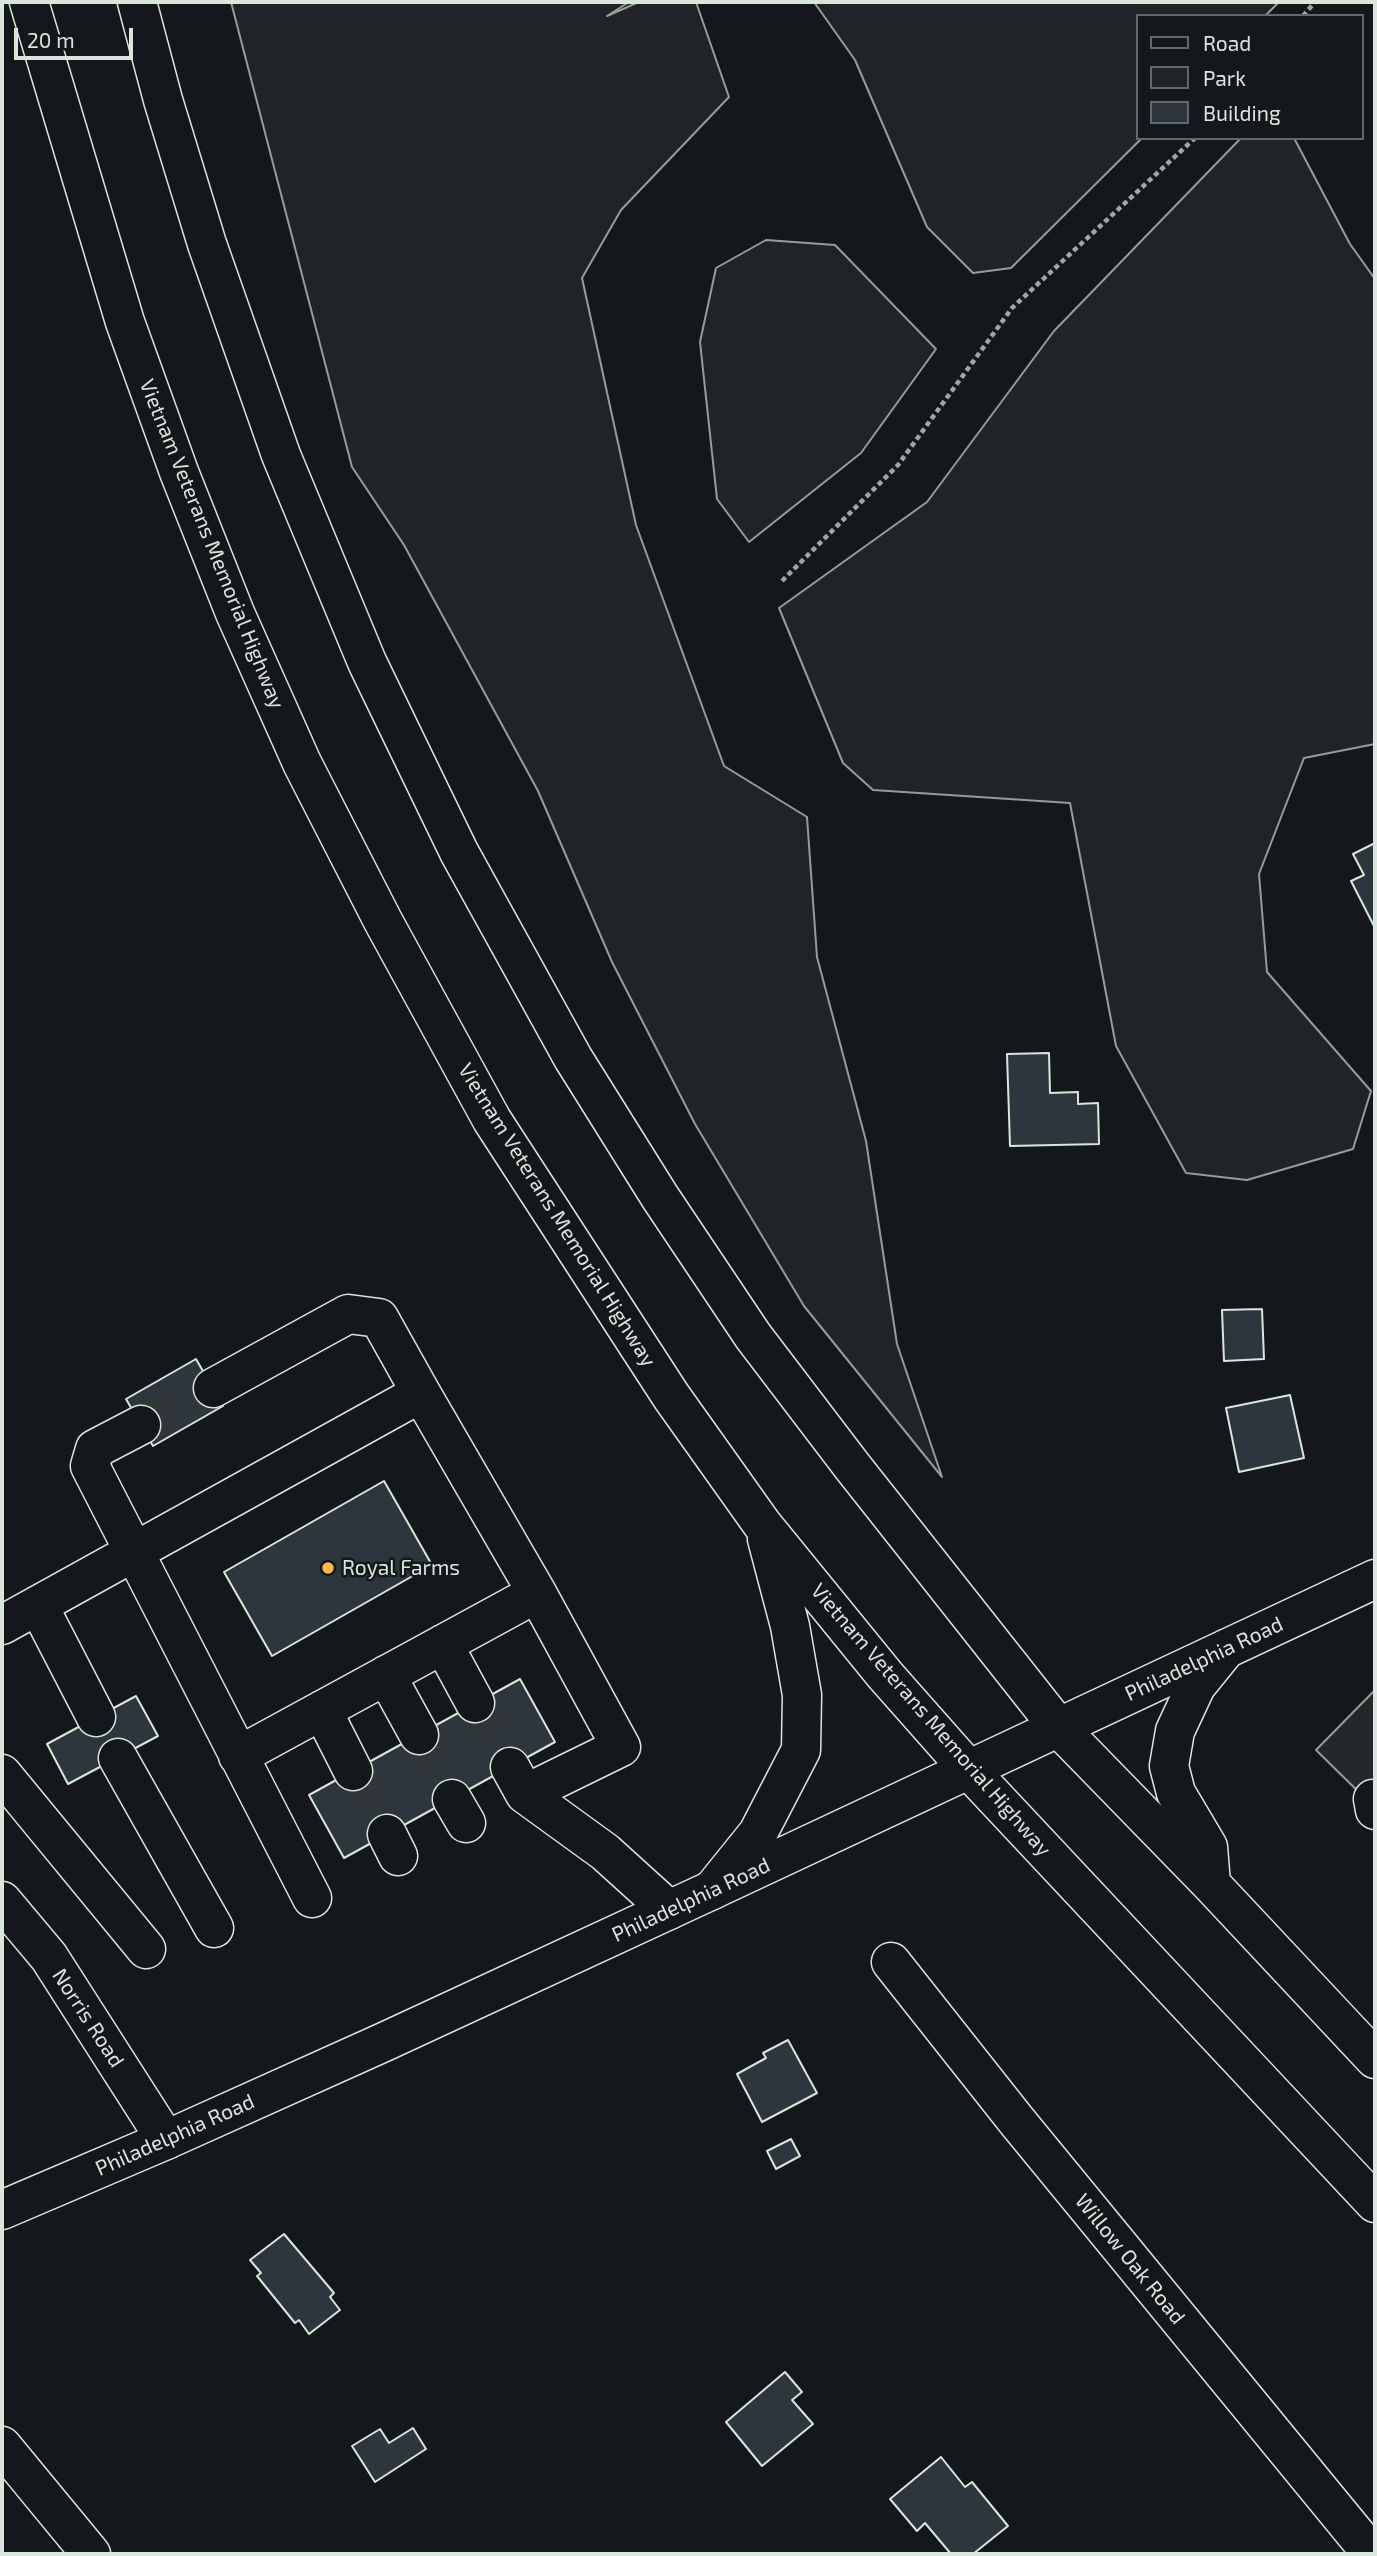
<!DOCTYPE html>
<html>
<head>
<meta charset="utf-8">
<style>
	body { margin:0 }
	#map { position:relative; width:1377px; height:2556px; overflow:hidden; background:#14181c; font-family:"Exo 2",sans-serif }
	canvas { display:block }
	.frame { position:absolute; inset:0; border:4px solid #d8e6dc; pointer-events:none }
	.legend { position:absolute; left:1136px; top:14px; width:228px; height:126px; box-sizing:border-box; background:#14181c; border:2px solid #626a69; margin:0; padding:9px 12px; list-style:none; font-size:21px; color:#d8e6dc }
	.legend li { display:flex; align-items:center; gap:14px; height:35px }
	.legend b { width:35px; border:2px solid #626a69 }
	.scale { position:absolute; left:14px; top:28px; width:119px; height:32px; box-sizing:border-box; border:4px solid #d8e6dc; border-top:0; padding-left:9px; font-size:21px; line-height:24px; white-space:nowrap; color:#d8e6dc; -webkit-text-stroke:5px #14181c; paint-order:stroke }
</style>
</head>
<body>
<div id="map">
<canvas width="1377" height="2556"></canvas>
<div class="frame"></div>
<ul class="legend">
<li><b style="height:9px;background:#14181c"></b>Road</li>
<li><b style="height:19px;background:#202428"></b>Park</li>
<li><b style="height:19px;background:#2c363c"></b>Building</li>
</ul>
<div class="scale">20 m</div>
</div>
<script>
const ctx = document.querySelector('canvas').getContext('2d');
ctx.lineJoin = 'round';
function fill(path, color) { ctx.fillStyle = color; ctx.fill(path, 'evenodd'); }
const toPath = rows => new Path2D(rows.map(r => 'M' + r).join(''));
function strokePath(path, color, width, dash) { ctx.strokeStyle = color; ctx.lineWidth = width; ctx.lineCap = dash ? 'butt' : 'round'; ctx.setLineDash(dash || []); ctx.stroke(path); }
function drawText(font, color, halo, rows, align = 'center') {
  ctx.font = font + ' "Exo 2",sans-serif'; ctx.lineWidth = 5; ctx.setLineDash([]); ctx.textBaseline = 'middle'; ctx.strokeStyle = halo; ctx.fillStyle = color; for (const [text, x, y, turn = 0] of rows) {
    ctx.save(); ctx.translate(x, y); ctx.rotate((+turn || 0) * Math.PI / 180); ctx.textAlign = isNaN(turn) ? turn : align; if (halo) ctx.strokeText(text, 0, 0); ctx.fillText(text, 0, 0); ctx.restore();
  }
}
const green = toPath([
	[231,2,629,2,607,16,639,2,696,2,729,97,621,210,582,278,636,525,724,766,807,817,817,957,866,1141,897,1344,942,1477,804,1306,695,1124,612,962,538,791,404,545,352,467,231,2],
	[814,2,1279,2,1265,16,1137,16,1137,138,1142,138,1011,268,973,273,927,227,855,60,814,2],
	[1241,138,1294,138,1350,244,1375,279,1375,744,1304,758,1259,874,1267,972,1371,1091,1353,1149,1247,1180,1186,1173,1116,1046,1070,803,873,790,843,763,779,608,927,502,1054,331,1241,138],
	[766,240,835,245,936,349,861,453,749,542,717,499,700,342,716,268,766,240]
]);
const parking = toPath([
	[1375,1690,1375,1808,1316,1750,1375,1690]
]);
const building = toPath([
	[1375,843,1375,928,1351,881,1364,875,1353,854,1375,843],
	[1049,1053,1050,1093,1078,1092,1078,1104,1098,1103,1099,1144,1010,1146,1007,1054,1049,1053],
	[1262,1309,1264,1359,1224,1361,1222,1310,1262,1309],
	[196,1359,223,1406,153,1446,126,1399,196,1359],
	[1290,1395,1304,1458,1239,1472,1226,1408,1290,1395],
	[384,1481,432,1565,272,1656,224,1572,384,1481],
	[520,1679,555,1742,344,1858,309,1795,520,1679],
	[136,1696,158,1736,68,1784,47,1744,136,1696],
	[788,2040,817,2093,762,2122,737,2074,766,2058,763,2053,788,2040],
	[791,2139,800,2156,776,2169,767,2151,791,2139],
	[284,2234,334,2293,330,2297,340,2310,309,2334,299,2320,295,2323,257,2276,261,2273,250,2260,284,2234],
	[785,2372,802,2392,792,2400,813,2424,762,2466,726,2422,785,2372],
	[413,2428,426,2449,375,2482,352,2446,380,2429,389,2443,413,2428],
	[941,2457,965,2487,972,2482,1008,2526,973,2554,951,2554,925,2523,917,2531,890,2499,941,2457]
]);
const minorTunnel = toPath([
	[141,1425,213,1388],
	[475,1703,510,1767],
	[419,1735,452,1799],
	[353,1771,387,1834]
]);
const path = toPath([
	[1303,16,1315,2],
	[782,581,898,465,1012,308,1195,138]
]);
const minor = toPath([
	[213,1388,348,1314,379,1318,421,1393],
	[141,1425,95,1449,90,1466,312,1898],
	[38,1605,96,1717],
	[2,1625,421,1393,537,1593,621,1747,525,1794],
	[443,1644,475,1703],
	[386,1675,419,1735],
	[322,1710,353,1771],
	[238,1756,537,1593],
	[118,1758,214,1928],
	[510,1767,525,1794,605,1852,669,1910],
	[2,1774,146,1949],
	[452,1799,466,1823],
	[1373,1799,1375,1810],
	[387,1834,398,1856],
	[2,1901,49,1957,166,2140],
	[891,1962,1016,2120,1372,2554],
	[2,2446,91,2554]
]);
const major = toPath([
	[2,2210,166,2140,384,2042,712,1890,1375,1579]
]);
const highway = toPath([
	[29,2,125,322,179,472,235,613,302,763,383,921,492,1120,671,1396,762,1524,885,1675,969,1770,1375,2203],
	[137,2,163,100,207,244,281,455,367,662,459,852,573,1058,660,1197,753,1336,852,1466,1059,1728,1211,1884,1375,2059],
	[1211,1884,1208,1847,1176,1793,1169,1766,1175,1731,1196,1686,1226,1649],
	[712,1890,758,1833,801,1750,802,1695,790,1626,767,1539]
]);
const markers = [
	[328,1568,7,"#ffb74d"]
];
const streetNames = [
	["Vietnam Veterans Memorial Highway",212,544,68],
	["Vietnam Veterans Memorial Highway",557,1215,58],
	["Philadelphia Road",1204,1659,-25],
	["Vietnam Veterans Memorial Highway",931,1720,49],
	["Philadelphia Road",691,1900,-25],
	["Norris Road",88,2018,57],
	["Philadelphia Road",175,2135,-24],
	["Willow Oak Road",1130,2259,51]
];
const poiNames = [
	["Royal Farms",342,1568]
];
fill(green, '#202428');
strokePath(green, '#939e99', 2);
fill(parking, '#24282b');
strokePath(parking, '#939e99', 2);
fill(building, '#2c363c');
strokePath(building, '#d8e6dc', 2);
strokePath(minorTunnel, '#313739', 38, [38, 19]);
strokePath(minor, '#d8e6dc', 41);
strokePath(major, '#d8e6dc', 41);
strokePath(highway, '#d8e6dc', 41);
strokePath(path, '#9da8a2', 4.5, [5, 3.5]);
strokePath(minor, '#14181c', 38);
strokePath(major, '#14181c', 38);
strokePath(highway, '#14181c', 38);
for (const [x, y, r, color] of markers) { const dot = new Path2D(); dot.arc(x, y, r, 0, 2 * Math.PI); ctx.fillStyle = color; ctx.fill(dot); strokePath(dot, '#14181c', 2.5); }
drawText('21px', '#d8e6dc', '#14181c', streetNames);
drawText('21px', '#d8e6dc', '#14181c', poiNames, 'left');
</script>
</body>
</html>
